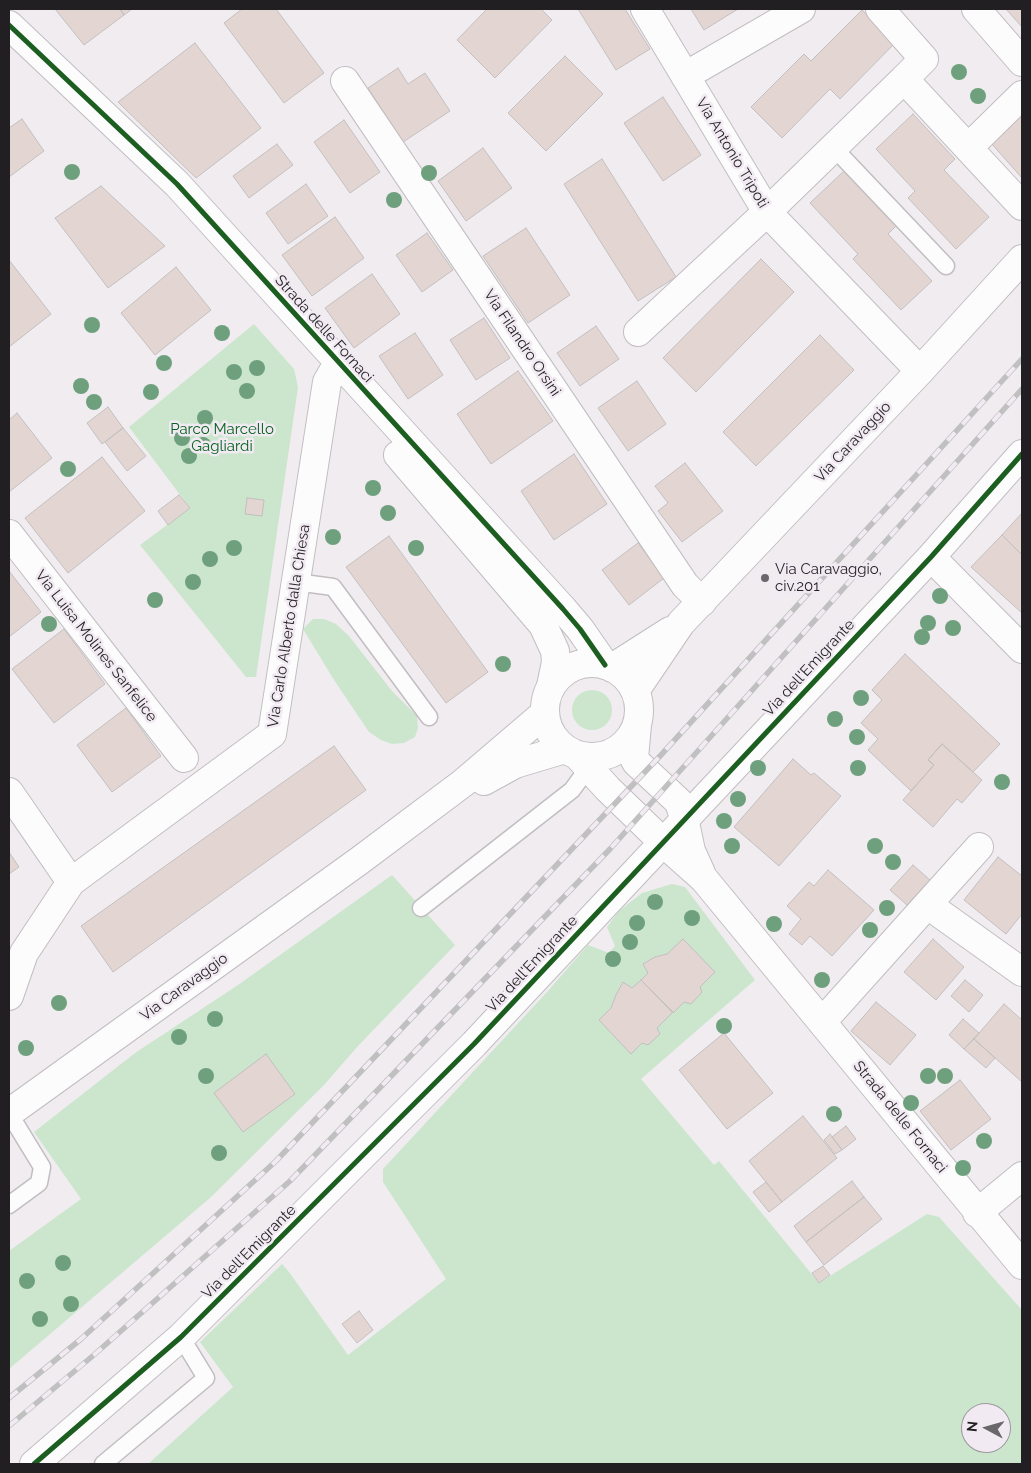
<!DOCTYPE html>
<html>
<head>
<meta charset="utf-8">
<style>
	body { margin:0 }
	#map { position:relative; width:1031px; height:1473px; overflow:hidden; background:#f0ecf0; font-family:Raleway,sans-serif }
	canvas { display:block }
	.frame { position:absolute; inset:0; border:10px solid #211f21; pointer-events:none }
	.north { position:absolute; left:961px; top:1403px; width:50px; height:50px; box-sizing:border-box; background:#f2eaf2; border:1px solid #9e999e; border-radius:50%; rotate:276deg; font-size:14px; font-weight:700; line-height:20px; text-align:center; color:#211f21 }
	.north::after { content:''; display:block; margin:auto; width:18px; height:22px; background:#696769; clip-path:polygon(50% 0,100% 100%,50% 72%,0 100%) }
</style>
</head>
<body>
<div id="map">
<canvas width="1031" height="1473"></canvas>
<div class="frame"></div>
<div class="north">N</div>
</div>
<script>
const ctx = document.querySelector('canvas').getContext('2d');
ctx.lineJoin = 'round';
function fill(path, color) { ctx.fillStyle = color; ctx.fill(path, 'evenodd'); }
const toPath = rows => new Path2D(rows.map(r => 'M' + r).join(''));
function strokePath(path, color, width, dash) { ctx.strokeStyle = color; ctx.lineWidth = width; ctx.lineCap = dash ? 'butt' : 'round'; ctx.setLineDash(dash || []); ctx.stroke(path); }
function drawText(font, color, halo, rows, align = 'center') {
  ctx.font = font + ' Raleway,sans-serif'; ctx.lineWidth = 5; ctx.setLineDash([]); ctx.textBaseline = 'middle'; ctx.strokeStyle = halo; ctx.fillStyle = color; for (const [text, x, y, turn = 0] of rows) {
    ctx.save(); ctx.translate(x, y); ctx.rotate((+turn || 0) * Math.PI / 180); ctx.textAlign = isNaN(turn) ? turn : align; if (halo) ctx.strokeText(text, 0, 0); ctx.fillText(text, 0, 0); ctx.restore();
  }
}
const green = toPath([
	[254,324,294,369,298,387,256,677,246,677,140,545,190,508,129,427],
	[313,619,324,619,336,624,349,636,392,691,417,716,418,728,415,737,404,743,392,744,381,740,369,732,334,680,303,629],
	'572 710a20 20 0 1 1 40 0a20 20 0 1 1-40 0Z',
	[392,875,455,945,358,1046,324,1085,210,1198,9,1369,9,1251,81,1199,34,1132,135,1053,238,985],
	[672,884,685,887,755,980,641,1079,714,1165,719,1161,819,1283,927,1214,939,1217,1022,1310,1022,1464,148,1464,233,1387,200,1342,282,1264,289,1272,348,1355,446,1279,383,1182,383,1169,547,992,588,945,609,953,615,946,607,927,619,911,642,893],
	[971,1413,1001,1413,1001,1443,971,1443]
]);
const building = toPath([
	[55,9,120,9,124,15,84,45,55,9],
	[120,9,132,9,124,15,120,9],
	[242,9,276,9,324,73,284,103,224,23,242,9],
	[487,9,541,9,552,20,495,78,457,40,487,9],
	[578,9,625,9,650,49,616,70,578,9],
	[691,9,738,9,704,30,691,9],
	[1006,9,1022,9,1022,27,1006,9],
	[862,10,895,43,840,99,830,89,782,138,751,107,804,54,811,61,862,10],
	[195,43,261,128,196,178,118,102,195,43],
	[565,56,603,94,546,151,508,113,565,56],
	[398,68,408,84,425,73,450,111,403,142,368,88,398,68],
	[663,97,701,155,663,181,624,123,663,97],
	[913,114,955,159,944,170,989,217,956,249,908,198,915,191,876,149,913,114],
	[1022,115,1022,178,991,143,1022,115],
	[22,119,44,151,9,177,9,128,22,119],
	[344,120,380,172,350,193,314,142,344,120],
	[277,144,293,165,249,198,233,176,277,144],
	[483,148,512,188,466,221,438,181,483,148],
	[602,159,676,277,638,301,564,184,602,159],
	[844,171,896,226,888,234,932,281,901,310,853,259,858,254,810,203,844,171],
	[306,184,328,216,288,244,266,213,306,184],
	[101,186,165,246,108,288,55,218,101,186],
	[335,217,364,258,312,296,282,255,335,217],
	[526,228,570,295,528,323,483,256,526,228],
	[427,233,453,270,422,292,396,255,427,233],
	[761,259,794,292,696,392,663,358,761,259],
	[9,260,51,314,9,347,9,260],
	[176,267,211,310,155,355,121,313,176,267],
	[372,274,400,314,354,348,325,308,372,274],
	[484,318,510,358,476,380,450,340,484,318],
	[596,326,619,359,580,386,557,353,596,326],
	[415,333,443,375,408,399,379,356,415,333],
	[820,335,854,370,756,466,723,432,820,335],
	[518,371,553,421,491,464,457,414,518,371],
	[637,381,666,424,628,451,598,408,637,381],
	[108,407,123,428,102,444,87,423,108,407],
	[17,413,52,458,9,492,9,420,17,413],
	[123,428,146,456,127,471,105,442,123,428],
	[574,454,607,504,554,540,521,491,574,454],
	[102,457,145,511,68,573,25,518,102,457],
	[685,463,723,511,682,542,658,511,668,503,655,486,685,463],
	[179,495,190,508,168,525,158,511,179,495],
	[247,498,264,500,262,516,245,514,247,498],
	[1022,513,1022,555,1002,535,1022,513],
	[1002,535,1022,555,1022,613,971,567,1002,535],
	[389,536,488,672,446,703,346,567,389,536],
	[638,543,664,578,629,605,602,570,638,543],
	[9,571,41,612,9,637,9,571],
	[64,629,105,684,54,723,12,669,64,629],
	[905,654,1000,744,973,772,942,744,928,760,934,765,911,791,868,750,878,739,861,723,882,700,872,690,905,654],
	[126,708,161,756,112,792,77,745,126,708],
	[942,744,982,780,962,803,957,799,933,827,903,800,934,765,928,760,942,744],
	[334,746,366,790,113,972,81,926,334,746],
	[793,759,811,775,814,773,841,796,779,866,734,827,793,759],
	[9,852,19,867,9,874,9,852],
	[998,857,1022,876,1022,914,1006,934,964,900,998,857],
	[913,865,930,880,907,905,890,890,913,865],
	[828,870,874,910,832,956,810,936,802,945,789,934,801,919,787,906,809,882,814,886,828,870],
	[683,939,715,972,700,987,702,992,691,1004,684,1002,673,1013,641,980,648,973,643,964,655,957,667,954,683,939],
	[933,939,964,967,936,1000,904,972,933,939],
	[641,980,673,1012,657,1028,660,1034,648,1045,642,1043,631,1054,599,1020,611,1008,616,995,623,982,632,988,641,980],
	[965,980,983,995,969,1012,951,996,965,980],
	[876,1002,916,1035,890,1065,851,1031,876,1002],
	[1004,1004,1022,1020,1022,1082,974,1039,1004,1004],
	[963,1019,979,1033,964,1049,949,1035,963,1019],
	[724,1033,773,1093,727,1129,679,1070,724,1033],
	[974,1039,995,1058,986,1068,964,1049,974,1039],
	[266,1054,295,1094,243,1132,214,1093,266,1054],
	[960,1080,991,1119,951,1150,920,1111,960,1080],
	[803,1116,837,1158,782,1202,749,1161,803,1116],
	[846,1126,856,1139,842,1150,832,1137,846,1126],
	[830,1134,842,1150,835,1154,824,1140,830,1134],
	[852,1181,864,1197,806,1242,794,1226,852,1181],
	[766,1182,782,1202,769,1212,753,1192,766,1182],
	[864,1197,882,1219,824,1265,806,1242,864,1197],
	[823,1266,830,1275,819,1283,812,1273,823,1266],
	[359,1311,373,1330,357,1343,342,1324,359,1311]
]);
const service = toPath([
	[833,147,946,266],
	[296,582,333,587,429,717],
	[421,908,572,790,588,768],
	[9,1113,42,1167,39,1183,9,1205],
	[103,1464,206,1378,181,1337]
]);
const minor = toPath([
	[645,9,767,212,920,371],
	[880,9,924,59,904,79,1022,206],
	[976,9,1022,62],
	[9,25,177,184,563,609,580,629,605,665],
	[685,76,801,9],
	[345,81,685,585,702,602],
	[968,148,1022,95],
	[638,332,767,212,904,79],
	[398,455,543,625,555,651,556,662,551,686],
	[9,534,184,758],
	[931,557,1022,649],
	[9,792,71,882],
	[928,905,1022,972],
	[9,996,24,953,71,882,272,734,327,382,338,363],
	[822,1022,979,847],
	[977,1213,1022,1176],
	[34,1464,181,1337,474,1044,931,557,1022,454]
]);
const tertiary = toPath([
	'545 710a47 47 0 1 1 94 0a47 47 0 1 1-94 0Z',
	[612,668,670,631],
	[635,691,681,623,920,371,1022,259],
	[637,725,634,758,636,762,679,802,684,818,691,851,701,873],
	[577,755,608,789,668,847,704,879,1022,1265],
	[484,781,515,764,565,749],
	[9,1113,359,861,463,783,545,713]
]);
const rail = toPath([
	[9,1398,81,1339,276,1161,661,755,1022,359],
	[9,1426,95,1354,290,1181,610,849,1022,389]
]);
const cycleway = toPath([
	[9,25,177,184,563,609,580,629,605,665],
	[34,1464,181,1337,474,1044,931,557,1022,454]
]);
const trees = [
	[959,72],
	[978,96],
	[72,172],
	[429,173],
	[394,200],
	[92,325],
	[222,333],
	[164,363],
	[257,368],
	[234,372],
	[81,386],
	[247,391],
	[151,392],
	[94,402],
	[205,418],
	[182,438],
	[203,445],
	[189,456],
	[68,469],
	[373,488],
	[388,513],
	[333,537],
	[234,548],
	[416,548],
	[210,559],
	[193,582],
	[940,596],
	[155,600],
	[928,623],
	[49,624],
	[953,628],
	[922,637],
	[503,664],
	[861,698],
	[835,719],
	[857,737],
	[758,768],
	[858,768],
	[1002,782],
	[738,799],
	[724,821],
	[732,846],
	[875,846],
	[893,862],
	[655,902],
	[887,908],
	[692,918],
	[637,923],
	[774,924],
	[870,930],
	[630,942],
	[613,959],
	[822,980],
	[59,1003],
	[215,1019],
	[724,1026],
	[179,1037],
	[26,1048],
	[206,1076],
	[928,1076],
	[945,1076],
	[911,1103],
	[834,1114],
	[984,1141],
	[219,1153],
	[963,1168],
	[63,1263],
	[27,1281],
	[71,1304],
	[40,1319]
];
const markers = [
	[765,578,5,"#696769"]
];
const streetNames = [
	["Via Antonio Tripoti",732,153,59],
	["Strada delle Fornaci",324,329,48],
	["Via Filandro Orsini",522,343,56],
	["Via Caravaggio",853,442,-47],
	["Via Carlo Alberto dalla Chiesa",289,626,-81],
	["Via Luisa Molines Sanfelice",96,646,52],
	["Via dell'Emigrante",809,668,-47],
	["Via dell'Emigrante",532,964,-47],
	["Via Caravaggio",184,987,-36],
	["Strada delle Fornaci",900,1117,51],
	["Via dell'Emigrante",249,1252,-45]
];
const parkNames = [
	["Parco Marcello",222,429],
	["Gagliardi",222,446]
];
const poiNames = [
	["Via Caravaggio,",775,569],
	["civ.201",775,586]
];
fill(green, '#cce6cd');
fill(building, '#e3d6d2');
strokePath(building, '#c2bfc0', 1);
strokePath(service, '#c1bec1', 19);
strokePath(minor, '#c1bec1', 30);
strokePath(tertiary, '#c1bec1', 30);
strokePath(service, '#fdfcfd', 16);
strokePath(minor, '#fdfcfd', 28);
strokePath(tertiary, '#fdfcfd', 28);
strokePath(rail, '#c0c0c0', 5.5);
strokePath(rail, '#f2eaf2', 4, [11]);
strokePath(cycleway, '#1b5e20', 5);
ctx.fillStyle = '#6fa07d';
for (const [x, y] of trees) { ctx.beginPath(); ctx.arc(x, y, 8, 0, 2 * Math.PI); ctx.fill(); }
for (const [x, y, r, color] of markers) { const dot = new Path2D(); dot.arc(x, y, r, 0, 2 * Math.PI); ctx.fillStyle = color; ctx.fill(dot); strokePath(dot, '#f2eaf2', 2); }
drawText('15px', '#211f21', '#f2eaf2', streetNames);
drawText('15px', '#06621f', '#f2eaf2', parkNames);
drawText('15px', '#211f21', '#f2eaf2', poiNames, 'left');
</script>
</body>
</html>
